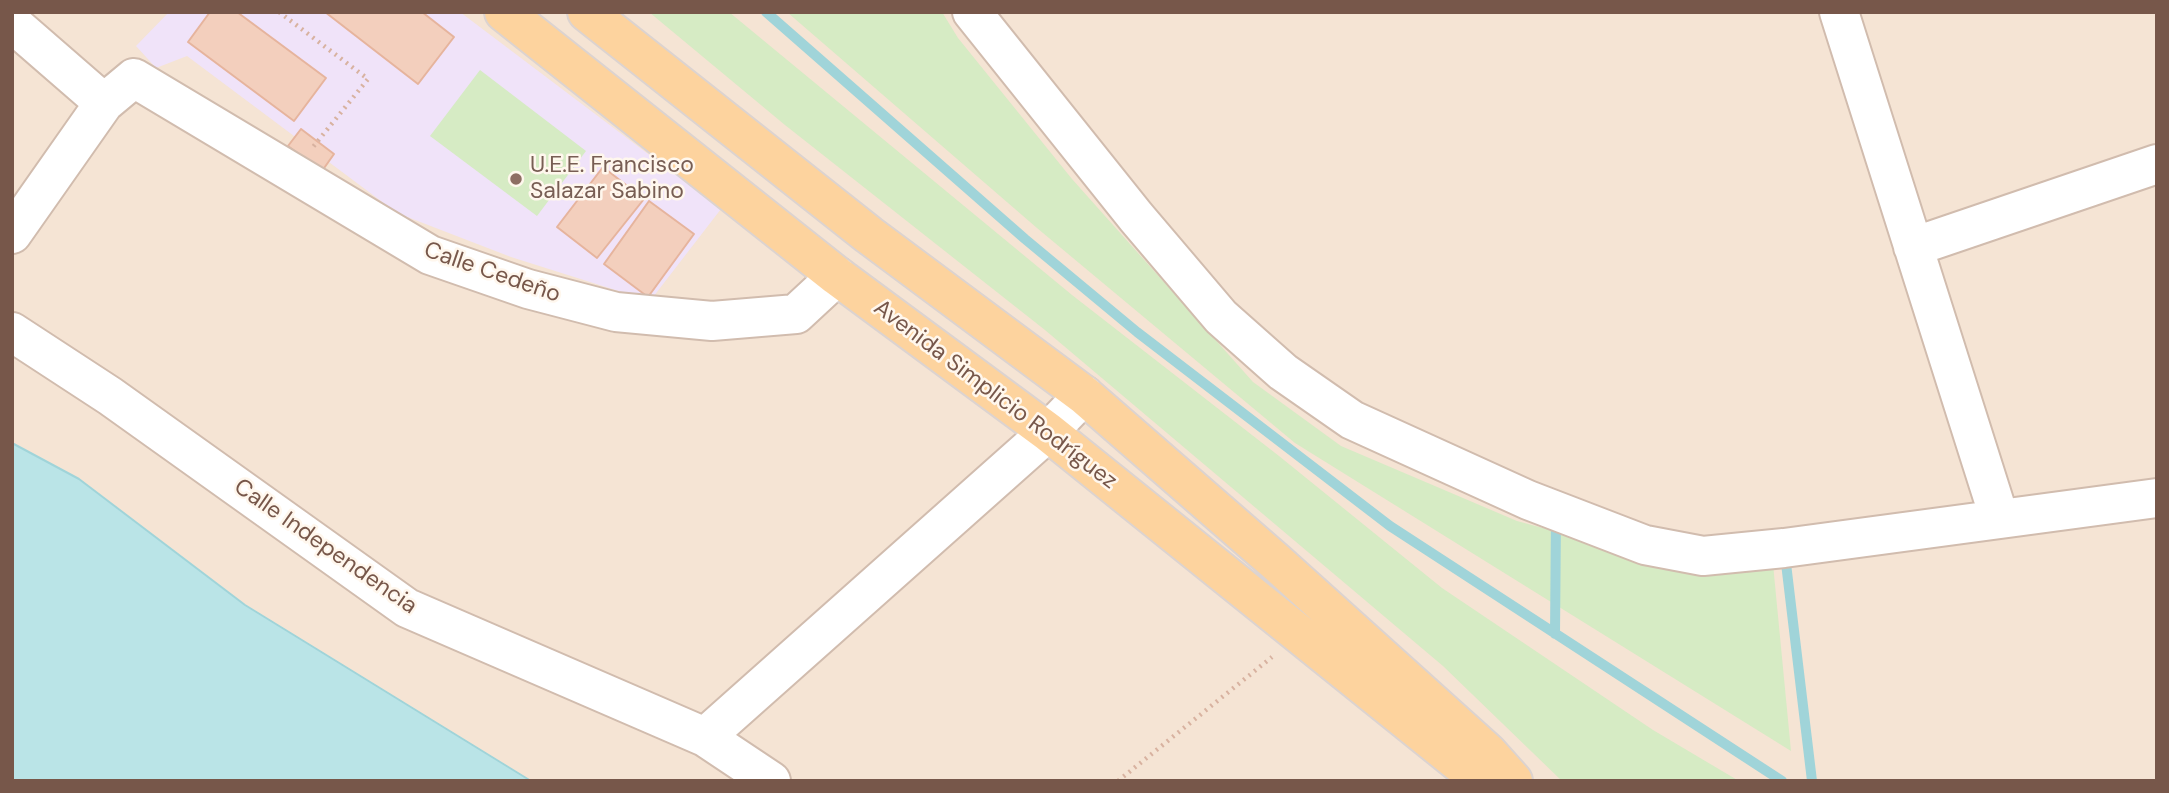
<!DOCTYPE html>
<html>
<head>
<meta charset="utf-8">
<style>
	body { margin:0 }
	#map { position:relative; width:2169px; height:793px; overflow:hidden; background:#fdf3e6; font-family:"DM Sans",sans-serif }
	canvas { display:block }
	.frame { position:absolute; inset:0; border:14px solid #77574a; pointer-events:none }
</style>
</head>
<body>
<div id="map">
<canvas width="2169" height="793"></canvas>
<div class="frame"></div>
</div>
<script>
const ctx = document.querySelector('canvas').getContext('2d');
ctx.lineJoin = 'round';
function fill(path, color) { ctx.fillStyle = color; ctx.fill(path, 'evenodd'); }
const toPath = rows => new Path2D(rows.map(r => 'M' + r).join(''));
function strokePath(path, color, width, dash) { ctx.strokeStyle = color; ctx.lineWidth = width; ctx.lineCap = dash ? 'butt' : 'round'; ctx.setLineDash(dash || []); ctx.stroke(path); }
function drawText(font, color, halo, rows, align = 'center') {
  ctx.font = font + ' "DM Sans",sans-serif'; ctx.lineWidth = 5; ctx.setLineDash([]); ctx.textBaseline = 'middle'; ctx.strokeStyle = halo; ctx.fillStyle = color; for (const [text, x, y, turn = 0] of rows) {
    ctx.save(); ctx.translate(x, y); ctx.rotate((+turn || 0) * Math.PI / 180); ctx.textAlign = isNaN(turn) ? turn : align; if (halo) ctx.strokeText(text, 0, 0); ctx.fillText(text, 0, 0); ctx.restore();
  }
}
const residential = toPath([
	[12,12,2157,12,2157,781,531,781,245,605,79,479,12,443]
]);
const education = toPath([
	[169,12,460,12,721,209,650,301,511,257,397,213,187,56,156,68,136,46]
]);
const green = toPath([
	[649,12,729,12,1072,295,1279,456,1442,588,1653,730,1739,781,1562,781,1443,666,1045,330,785,125],
	[787,12,942,12,958,38,1072,179,1253,382,1341,446,1517,521,1684,566,1773,564,1791,751,1295,443,1037,228],
	[480,70,586,151,537,216,430,136]
]);
const water = toPath([
	[12,443,79,479,245,605,531,781,12,781,12,443]
]);
const stream = toPath([
	[766,12,1025,239,1137,332,1390,526,1782,781],
	[1785,555,1812,781],
	[1555,634,1556,518]
]);
const building = toPath([
	[210,12,237,12,326,78,294,121,188,42,210,12],
	[325,12,422,12,454,37,418,84,325,12],
	[301,129,334,154,322,171,288,146,301,129],
	[603,167,644,199,597,258,557,227,603,167],
	[649,201,694,234,648,297,604,264,649,201]
]);
const path = toPath([
	[279,12,368,79,313,147],
	[1118,781,1272,657]
]);
const minor = toPath([
	[972,12,1136,217,1221,317,1283,372,1352,420,1528,500,1645,545,1703,556,1784,548,2157,498],
	[1839,12,1999,517],
	[12,23,104,103],
	[12,234,104,103,134,78,430,255,528,289,616,312,712,321,796,314,837,276],
	[1913,247,2157,164],
	[12,332,110,396,407,608,705,737,771,781],
	[705,737,1048,432,1084,395]
]);
const major = toPath([
	[504,12,837,276,1048,432,1482,781],
	[587,12,869,235,1084,395,1276,562,1487,752,1513,781]
]);
const markers = [
	[516,179,7,"#8d6e63"]
];
const educationNames = [
	["U.E.E. Francisco",530,166],
	["Salazar Sabino",530,192]
];
const streetNames = [
	["Calle Cedeño",492,273,19],
	["Avenida Simplicio Rodríguez",995,395,37],
	["Calle Independencia",325,547,35]
];
fill(residential, '#f5e4d4');
fill(education, '#f0e3f9');
fill(green, '#d6ebc4');
fill(water, '#bae4e7');
strokePath(water, '#a0d4d9', 2);
strokePath(stream, '#a0d4d9', 10);
fill(building, '#f3cfbd');
strokePath(building, '#e6b49d', 2);
strokePath(minor, '#d1bcae', 42);
strokePath(major, '#dcd3d0', 42);
strokePath(path, '#d8b2a0', 4.5, [2, 5]);
strokePath(minor, '#fff', 38);
strokePath(major, '#fdd39e', 38);
for (const [x, y, r, color] of markers) { const dot = new Path2D(); dot.arc(x, y, r, 0, 2 * Math.PI); ctx.fillStyle = color; ctx.fill(dot); strokePath(dot, '#fff7ed', 2.5); }
drawText('23px', '#785e54', '#fff7ed', educationNames, 'left');
drawText('23px', '#77574a', '#fff7ed', streetNames);
</script>
</body>
</html>
